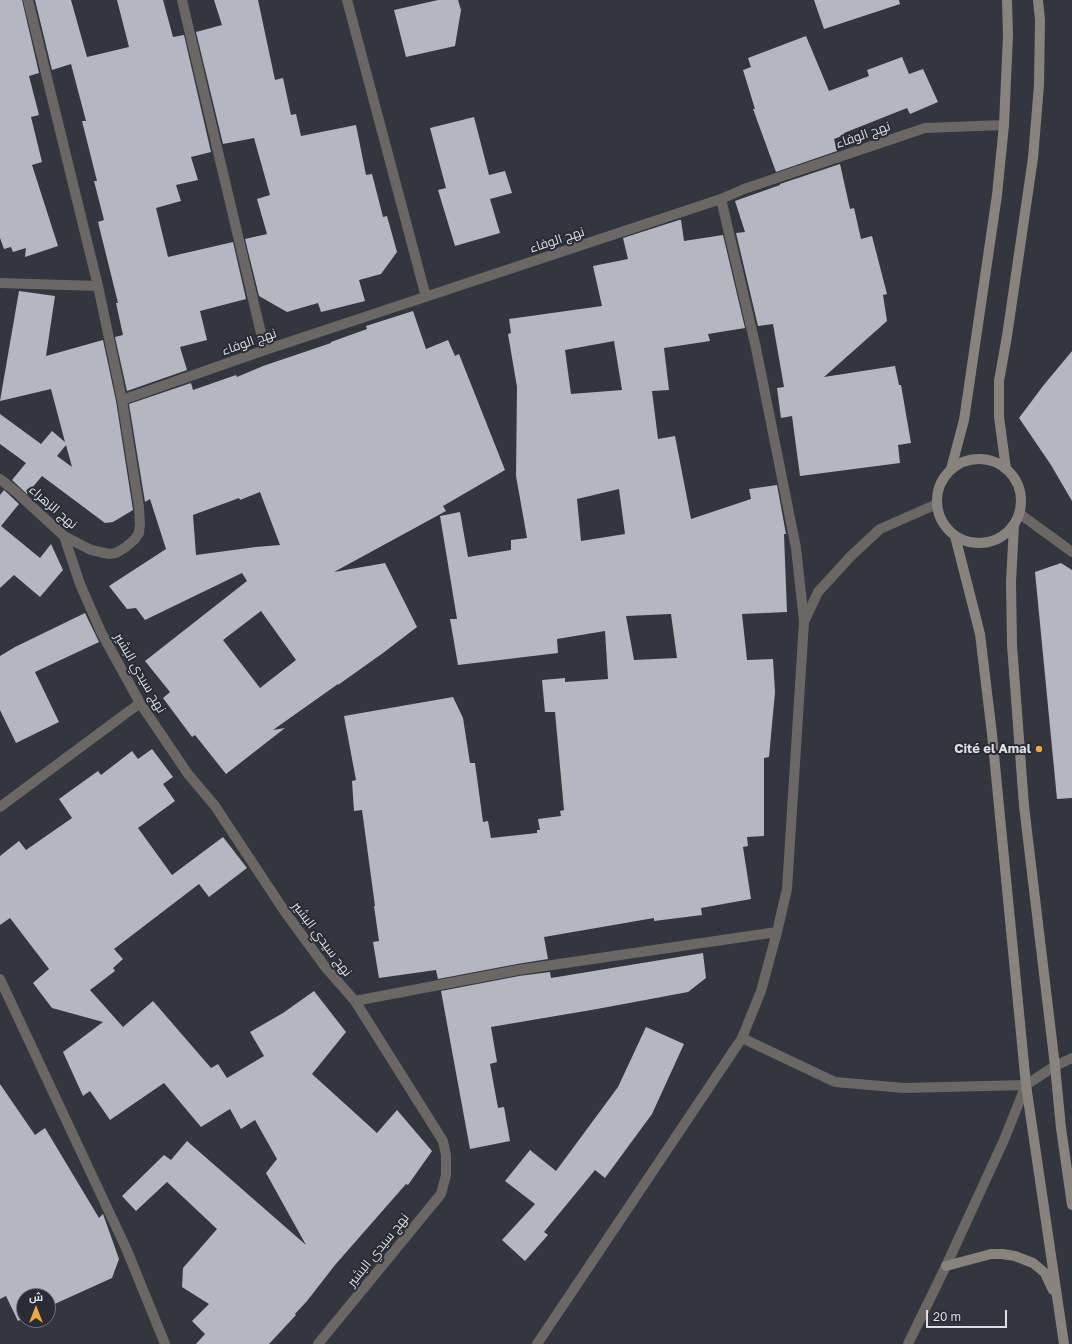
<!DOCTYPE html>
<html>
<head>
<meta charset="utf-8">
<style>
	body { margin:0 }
	#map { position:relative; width:1072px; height:1344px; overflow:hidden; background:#33363e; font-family:"Golos Text",Cairo,sans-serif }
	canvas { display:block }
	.north { position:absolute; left:16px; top:1288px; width:40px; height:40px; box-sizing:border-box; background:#292c34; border:1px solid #71747b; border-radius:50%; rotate:0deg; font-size:11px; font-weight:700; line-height:16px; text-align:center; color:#dddfe5 }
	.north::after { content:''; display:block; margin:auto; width:14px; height:18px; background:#f1a640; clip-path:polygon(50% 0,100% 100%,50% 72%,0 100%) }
	.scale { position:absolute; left:926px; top:1310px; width:81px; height:18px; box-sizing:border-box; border:2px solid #dddfe5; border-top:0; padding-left:5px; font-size:12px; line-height:14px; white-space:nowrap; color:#dddfe5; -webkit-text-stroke:3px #292c34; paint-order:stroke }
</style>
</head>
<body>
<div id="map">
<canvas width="1072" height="1344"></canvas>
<div class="north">ش</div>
<div class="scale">20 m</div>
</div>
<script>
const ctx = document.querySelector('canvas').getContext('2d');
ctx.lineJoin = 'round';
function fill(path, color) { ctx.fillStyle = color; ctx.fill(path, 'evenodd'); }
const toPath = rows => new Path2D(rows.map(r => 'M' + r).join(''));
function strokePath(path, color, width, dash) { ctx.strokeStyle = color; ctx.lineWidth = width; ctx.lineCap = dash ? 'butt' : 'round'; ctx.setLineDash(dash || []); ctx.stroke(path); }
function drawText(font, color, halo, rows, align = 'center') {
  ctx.font = font + ' "Golos Text",Cairo,sans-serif'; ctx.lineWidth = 4; ctx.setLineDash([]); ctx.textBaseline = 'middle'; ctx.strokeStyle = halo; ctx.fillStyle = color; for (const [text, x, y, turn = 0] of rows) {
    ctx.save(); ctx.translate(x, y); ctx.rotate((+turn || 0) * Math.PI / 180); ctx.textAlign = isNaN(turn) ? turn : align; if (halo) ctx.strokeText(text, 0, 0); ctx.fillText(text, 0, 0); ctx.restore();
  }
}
const building = toPath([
	[0,0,22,0,39,73,29,76,39,115,31,117,42,162,32,165,58,246,25,257,26,248,13,252,11,247,4,249,0,238],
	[35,0,71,0,87,57,129,47,117,0,163,0,173,37,184,35,211,152,191,157,198,180,176,185,181,201,156,208,168,257,233,242,246,299,200,311,207,340,180,347,187,370,127,391,115,337,123,335,116,303,118,303,98,222,104,220,94,181,97,181,82,121,86,121,71,64,52,70],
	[214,0,258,0,275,80,283,78,291,115,296,114,301,136,356,125,366,175,372,174,383,217,387,216,397,252,381,274,359,280,365,301,321,312,318,303,287,312,259,296,245,239,267,234,257,199,270,195,254,138,223,144,196,32,222,25],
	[438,0,458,0,461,10,455,46,406,57,394,10],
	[814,0,899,0,900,4,824,29],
	[806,36,829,91,869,76,867,70,902,57,909,74,923,69,938,102,910,114,907,108,844,133,844,135,834,139,837,151,776,172,753,109,755,109,743,70,751,67,748,58],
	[474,117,489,175,505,171,512,193,490,199,500,233,455,246,438,190,446,188,430,128],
	[840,164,850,209,854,208,861,239,872,236,887,294,883,295,887,321,824,377,895,366,899,385,901,385,911,443,898,445,900,463,800,476,792,416,781,418,777,388,784,387,773,324,758,326,736,233,745,232,735,201,780,185,780,184],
	[679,220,681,220,684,241,723,235,745,328,708,334,710,341,664,348,669,390,652,391,658,439,675,436,691,519,751,499,749,489,777,485,786,534,784,534,787,612,742,614,747,660,773,659,775,692,769,757,764,758,764,836,747,837,748,846,743,847,751,899,701,908,702,915,654,921,654,918,544,937,548,959,517,964,438,979,436,970,379,978,373,942,379,941,374,906,375,906,362,810,354,811,352,781,356,780,344,716,453,697,463,718,470,763,475,763,483,822,488,821,491,838,537,833,537,830,540,830,538,819,561,816,560,811,564,810,555,712,545,712,542,680,565,678,565,682,608,679,605,631,557,639,558,653,458,665,450,619,457,619,440,516,460,512,468,557,511,550,511,540,527,538,516,476,517,387,508,334,511,333,509,319,602,306,593,266,628,259,623,238],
	[614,341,622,390,571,394,565,350],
	[619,489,625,534,581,541,577,499],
	[671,614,677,658,634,660,626,616],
	[19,291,55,296,46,356,103,340,116,401,133,510,113,522,105,523,42,476,27,494,12,480,26,463,0,444,0,414,41,444,52,431,65,442,51,389,0,401],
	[66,445,72,467,57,456],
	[413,311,426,349,448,340,455,356,459,354,505,470,443,506,446,511,334,572,385,563,417,627,383,653,338,685,338,684,273,730,285,728,226,774,195,735,192,737,163,698,170,692,145,661,247,581,242,573,145,620,136,608,127,609,109,586,166,549,150,499,145,502,129,404,191,383,193,390,236,375,237,377,263,366,331,343,331,342,367,329,366,326],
	[260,492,280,545,256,547,196,555,193,515,239,498,240,500],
	[261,611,296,660,260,688,223,640],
	[1072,351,1072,501,1051,465,1019,418,1043,386],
	[4,490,19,504,1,526,40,558,51,544,63,570,40,597,14,575,0,588,0,495],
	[1061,563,1072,570,1072,798,1057,799,1035,572],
	[85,613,99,642,35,672,59,722,16,743,0,710,0,656,15,647],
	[152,749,173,777,163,784,175,801,138,828,172,875,223,837,247,868,209,897,199,884,114,949,123,959,113,968,115,971,90,990,123,1027,153,1001,211,1068,218,1064,227,1078,264,1056,250,1032,283,1013,314,991,346,1032,312,1074,377,1133,397,1110,432,1151,408,1185,406,1184,335,1265,307,1301,295,1314,296,1315,269,1344,196,1344,205,1334,192,1321,209,1304,182,1287,183,1268,217,1229,167,1182,136,1211,122,1196,164,1155,171,1160,187,1141,306,1245,266,1173,277,1159,255,1120,241,1129,230,1109,201,1127,164,1083,110,1120,90,1091,83,1096,63,1052,103,1022,52,1008,33,983,49,969,10,918,0,925,0,856,19,841,26,850,72,818,59,799,98,771,101,775,132,751,138,759],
	[703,953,706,978,688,992,597,1009,491,1027,497,1062,490,1064,498,1108,504,1107,510,1141,470,1149,441,991,519,976,550,972,551,978],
	[646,1027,684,1044,652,1114,605,1178,595,1170,544,1232,548,1235,525,1261,502,1240,535,1204,505,1181,530,1150,556,1171,618,1087],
	[0,1084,35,1135,45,1128,99,1218,103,1214,119,1259,112,1278,48,1307,48,1296,24,1296,24,1318,18,1321,6,1296,0,1299]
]);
const service = toPath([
	[742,1038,835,1082,904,1088,1026,1085]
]);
const minor = toPath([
	[182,0,265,350],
	[347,0,426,297],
	[721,199,756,348,796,548,804,621],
	[0,283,98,286],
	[122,400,265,350,721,199,744,189,925,128,1004,125],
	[0,479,15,491,64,536,91,550,109,554,116,553,126,547,135,539,139,533,140,524,139,507,122,400,98,286,28,0],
	[1020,514,1072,552],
	[64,536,80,584,101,632,140,703,188,774,215,806,285,912,326,968,355,1001,443,1141,446,1155,446,1175,441,1194,318,1344],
	[0,807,140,703],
	[0,979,126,1248,165,1344],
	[355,1001,518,970,777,932],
	[537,1344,742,1038,761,991,777,932,787,889,804,622,818,592,851,556,880,529,937,504],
	[908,1344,946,1266,1004,1140,1026,1085,1055,1066,1072,1058]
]);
const secondary = toPath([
	'937 501a42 42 0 1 1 84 0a42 42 0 1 1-84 0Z',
	[951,469,964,420,997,195,1004,125,1008,35,1007,0],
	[1006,469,999,417,999,381,1007,336,1033,158,1039,85,1040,20,1038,0],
	[1014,525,1011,582,1012,645,1024,806,1055,1066,1061,1128,1072,1205],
	[955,536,980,634,992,734,1026,1085,1064,1344],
	[946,1266,991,1254,1002,1254,1015,1256,1033,1263,1045,1273,1053,1290]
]);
const markers = [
	[1039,749,4,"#f1a640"]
];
const streetNames = [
	["نهج الوفاء",863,135,-19],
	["نهج الوفاء",557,240,-18],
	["نهج الوفاء",249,342,-19],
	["نهج الزهراء",53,507,41],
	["نهج سيدي البشير",140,673,60],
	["نهج سيدي البشير",322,939,53],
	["نهج سيدي البشير",378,1250,-51]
];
const poiNames = [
	["Cité el Amal",1031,749]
];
fill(building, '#b4b7c1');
strokePath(service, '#6b6764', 10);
strokePath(minor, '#6b6764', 10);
strokePath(secondary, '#88837d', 10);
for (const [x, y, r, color] of markers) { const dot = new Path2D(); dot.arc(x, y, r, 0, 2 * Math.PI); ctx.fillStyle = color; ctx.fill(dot); strokePath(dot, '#292c34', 1.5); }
drawText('13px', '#dddfe5', '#292c34', streetNames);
drawText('bold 13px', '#dddfe5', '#292c34', poiNames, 'right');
</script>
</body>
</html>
